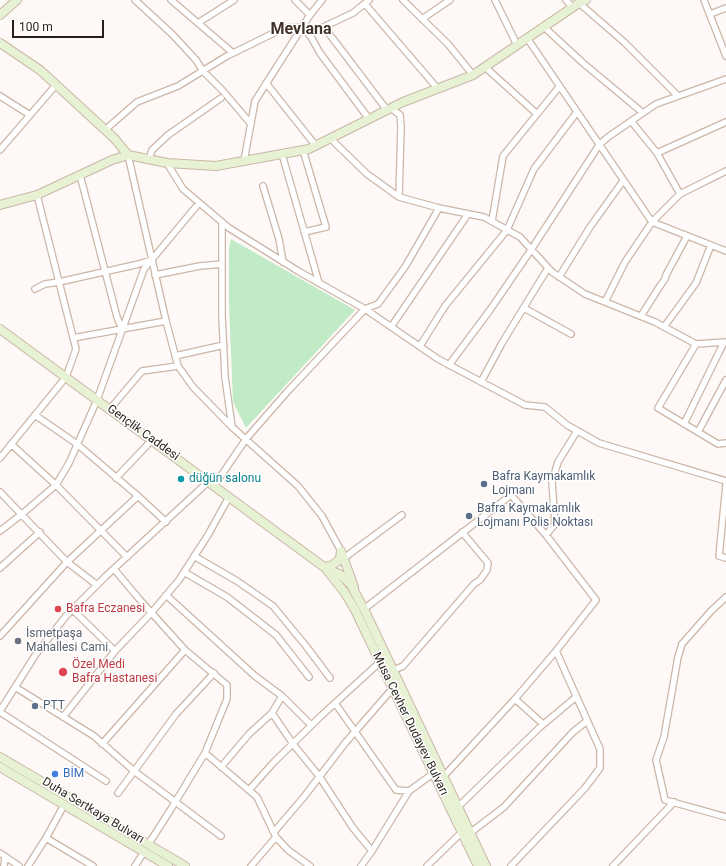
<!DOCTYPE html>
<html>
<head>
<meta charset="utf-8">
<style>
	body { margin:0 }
	#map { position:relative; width:726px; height:866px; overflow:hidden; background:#fef9f6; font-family:Roboto,sans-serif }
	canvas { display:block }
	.scale { position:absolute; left:12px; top:20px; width:92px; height:18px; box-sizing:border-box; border:2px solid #261e19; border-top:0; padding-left:5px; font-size:12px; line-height:14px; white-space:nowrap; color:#261e19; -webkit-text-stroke:3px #fff; paint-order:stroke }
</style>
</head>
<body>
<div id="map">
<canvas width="726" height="866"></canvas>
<div class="scale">100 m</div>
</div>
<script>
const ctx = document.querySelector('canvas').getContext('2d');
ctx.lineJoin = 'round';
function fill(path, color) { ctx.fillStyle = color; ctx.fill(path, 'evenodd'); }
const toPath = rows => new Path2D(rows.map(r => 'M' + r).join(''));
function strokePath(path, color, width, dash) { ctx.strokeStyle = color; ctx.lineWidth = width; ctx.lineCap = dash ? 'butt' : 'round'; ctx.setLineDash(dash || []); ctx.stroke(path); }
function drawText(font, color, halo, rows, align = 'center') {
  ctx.font = font + ' Roboto,sans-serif'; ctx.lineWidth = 3; ctx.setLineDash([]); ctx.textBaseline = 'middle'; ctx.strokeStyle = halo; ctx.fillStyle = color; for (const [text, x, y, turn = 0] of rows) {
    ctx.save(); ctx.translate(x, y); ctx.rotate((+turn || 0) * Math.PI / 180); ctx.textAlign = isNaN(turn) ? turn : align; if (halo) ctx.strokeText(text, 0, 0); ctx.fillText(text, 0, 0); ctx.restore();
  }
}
const green = toPath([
	[231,239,355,310,246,428,233,402,229,304,229,248],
	[0,761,143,845,142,847,0,763]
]);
const street = toPath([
	[135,0,172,34,196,60,203,71,223,91,251,124],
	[171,0,233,53],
	[295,0,310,15],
	[403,0,448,44,473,75],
	[495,0,517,45],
	[566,0,572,7],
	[704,0,726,56],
	[579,3,624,42,678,96],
	[365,4,438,89],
	[710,14,726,8],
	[422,19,450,0],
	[198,23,234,0],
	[302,27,311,37,320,53,369,119],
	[324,27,387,110],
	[544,27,583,63,643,113],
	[527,38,652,222,726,251],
	[485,67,537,114],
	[266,83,316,146],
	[0,96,30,115],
	[391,108,400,115,401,126,399,197],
	[631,121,657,153,680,194],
	[105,130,137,102,178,86,227,56,284,28,302,27,319,29,353,13,369,0],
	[330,138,367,174,399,197,439,208,484,217,520,237,552,272,585,294,655,322,696,344,726,342],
	[0,150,56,85],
	[303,150,326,227,304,232],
	[657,153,726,122],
	[282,154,319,283],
	[128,155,166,321,178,366,193,387,232,427,298,486,322,516,341,551],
	[149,159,152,150,168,135,221,98],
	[244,161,255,101,310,15,322,0],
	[167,163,183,189,229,228,298,271,365,309,438,359,525,405,545,407,567,425,599,443,726,481],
	[80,175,117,317,122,329],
	[263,186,279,239,283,262],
	[492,221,503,156,559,87],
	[222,222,222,317,225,377,232,427],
	[155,275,200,266,222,264],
	[559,277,590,227,623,181],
	[35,289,45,284,59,282,139,264,151,260],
	[605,302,625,262,652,222,680,194,726,171],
	[524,308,571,334],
	[641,316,660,286,665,279,666,275,687,236],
	[391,327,468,214],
	[664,327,696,283,711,245],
	[73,338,166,321],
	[696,344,658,408,718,444,726,443],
	[420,346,445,306,507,230,534,169,577,112],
	[175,356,224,345],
	[449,365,490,310,531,250,599,145,608,137,656,104,726,79],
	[481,382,502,343,548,268],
	[110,409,142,371,178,366],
	[35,415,77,444,138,496,166,522],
	[684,424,724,342],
	[698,432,726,380],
	[11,444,56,485,127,557],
	[0,458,66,377,76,349,37,195],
	[116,478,152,440],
	[726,485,719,556,726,558],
	[214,486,246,439,287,392,365,309,378,304,405,267,439,208],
	[0,492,67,562,97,585],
	[0,531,22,514,56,485,69,463,97,400,144,269,199,203],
	[546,535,555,524,552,482,558,462,577,431],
	[194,556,237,581,273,606,306,646,330,678],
	[344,558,402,515],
	[0,568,40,532],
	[114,569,140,600,185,650,227,685,227,699,205,753,171,809,148,845],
	[184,572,227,597,276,635,309,677],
	[166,595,255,676,282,696,311,725],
	[726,597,711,611,682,644,678,657,664,737,656,760,665,800,726,817],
	[72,609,115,651],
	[364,609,511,495,546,535,596,600,556,651,515,699,444,776],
	[0,636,67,562,138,496],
	[394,670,403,666,474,584,480,580,487,570,488,563,462,532],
	[15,687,94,736,134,771,221,836],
	[282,696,272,713,293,744,319,776,353,828,372,851],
	[515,699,543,724],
	[335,703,396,790,409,791],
	[0,711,36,654,66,616,106,576,208,482],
	[0,712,106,781],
	[63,717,115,651,152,612,179,580,208,535,229,497],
	[102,744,185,650],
	[205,753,257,797,276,837,288,850,310,866],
	[221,767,249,734,272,713],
	[249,790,274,762,322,715,380,662],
	[118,793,176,714,214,673],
	[458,807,539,728,576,697],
	[274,832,303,798,346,742,393,688],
	[470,833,504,807,573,732,587,721],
	[46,838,93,866],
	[0,853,19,866],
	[4,866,5,857],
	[28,866,46,838,64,805],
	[135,866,144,852],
	[251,866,276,837],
	[361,866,372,851,409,791,434,773],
	[427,866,462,832],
	[511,866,585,788,600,768,600,749,556,651],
	[613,866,674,802]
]);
const secondary = toPath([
	[0,15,17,0],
	[0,43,40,70,114,138,128,155],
	[0,205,37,195,112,160,128,155,167,163,216,166,309,149,403,102,473,75,579,3,586,0],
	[0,329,324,567,341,575,351,585,364,609,486,866],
	[341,551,354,587],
	[325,567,330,566,337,562,340,558,341,551],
	[326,569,345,593,355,610,478,866],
	[0,757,185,866],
	[0,767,168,866]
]);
const markers = [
	[181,479,4,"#0f9aa8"],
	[484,484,4,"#5c6f8a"],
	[469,516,4,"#5c6f8a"],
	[58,609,4,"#e0444e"],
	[18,641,4,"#6b7280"],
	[63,672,5,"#e0444e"],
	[35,706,4,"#5c6f8a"],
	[55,774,4,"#3f7fe0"]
];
const streetNames = [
	["Gençlik Caddesi",143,433,36],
	["Musa Cevher Dudayev Bulvarı",410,724,64],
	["Duha Sertkaya Bulvarı",93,811,31]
];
const serviceNames = [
	["Bafra Kaymakamlık",492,477],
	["Lojmanı",492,491],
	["Bafra Kaymakamlık",477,509],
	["Lojmanı Polis Noktası",477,523],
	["PTT",43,706]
];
const cultureNames = [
	["düğün salonu",189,479]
];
const healthNames = [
	["Bafra Eczanesi",66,609],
	["Özel Medi",72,665],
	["Bafra Hastanesi",72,679]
];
const worshipNames = [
	["İsmetpaşa",26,634],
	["Mahallesi Cami",26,648]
];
const shopNames = [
	["BİM",63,774]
];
const districtNames = [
	["Mevlana",301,30]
];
fill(green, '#c1ebc7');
strokePath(street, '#cbb6a8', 8);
strokePath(secondary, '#cbb6a8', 10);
strokePath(street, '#fff', 5.5);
strokePath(secondary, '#e7f2d5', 8);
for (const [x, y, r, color] of markers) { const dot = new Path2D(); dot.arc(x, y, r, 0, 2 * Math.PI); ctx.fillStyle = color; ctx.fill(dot); strokePath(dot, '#fff', 1.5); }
drawText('12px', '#261e19', '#fff', streetNames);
drawText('12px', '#4e5e75', '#fff', serviceNames, 'left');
drawText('12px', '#0d838f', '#fff', cultureNames, 'left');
drawText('12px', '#be3a42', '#fff', healthNames, 'left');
drawText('12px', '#5b616d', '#fff', worshipNames, 'left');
drawText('12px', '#366cbe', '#fff', shopNames, 'left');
drawText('bold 16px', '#433227', '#fff', districtNames);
</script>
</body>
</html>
